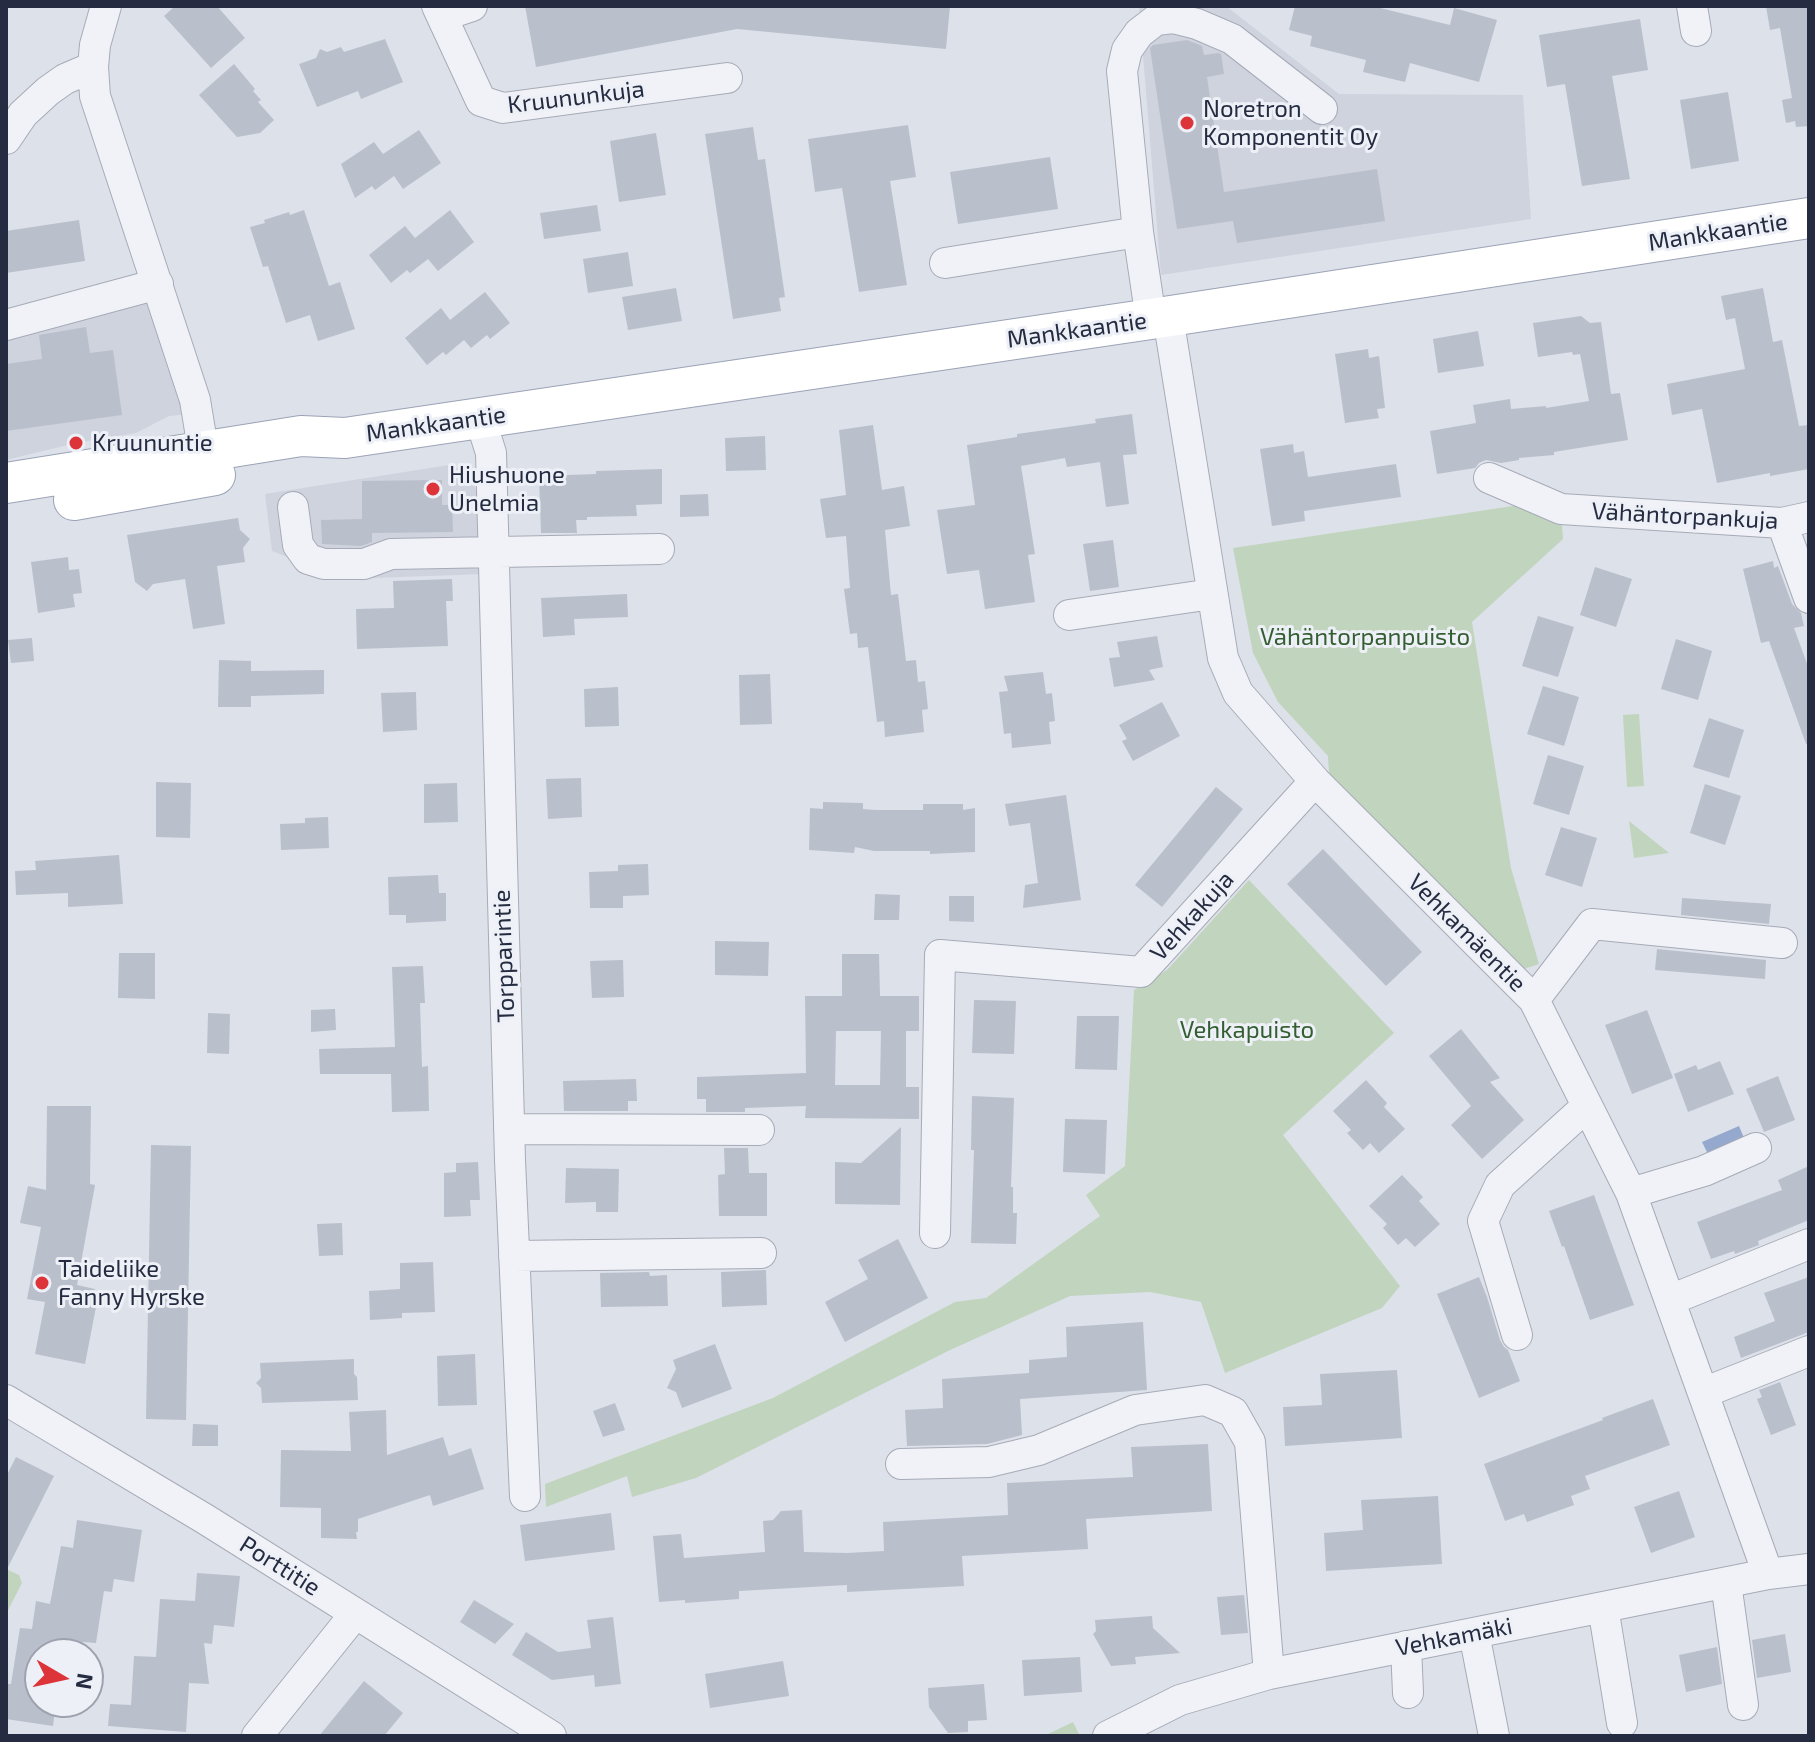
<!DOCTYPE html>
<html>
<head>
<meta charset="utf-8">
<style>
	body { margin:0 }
	#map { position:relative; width:1815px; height:1742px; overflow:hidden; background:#dde1e9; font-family:"Exo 2",sans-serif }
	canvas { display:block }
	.frame { position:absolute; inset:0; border:8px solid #252c41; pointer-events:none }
	.north { position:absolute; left:24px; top:1638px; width:80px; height:80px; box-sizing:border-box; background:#edf0f6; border:2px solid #9da2ae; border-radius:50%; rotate:99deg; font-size:22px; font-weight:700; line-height:32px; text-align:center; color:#252c41 }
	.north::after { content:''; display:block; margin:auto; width:28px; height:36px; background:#dc3439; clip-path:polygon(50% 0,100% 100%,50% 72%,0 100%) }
</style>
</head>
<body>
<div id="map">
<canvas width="1815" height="1742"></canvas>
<div class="frame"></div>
<div class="north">N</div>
</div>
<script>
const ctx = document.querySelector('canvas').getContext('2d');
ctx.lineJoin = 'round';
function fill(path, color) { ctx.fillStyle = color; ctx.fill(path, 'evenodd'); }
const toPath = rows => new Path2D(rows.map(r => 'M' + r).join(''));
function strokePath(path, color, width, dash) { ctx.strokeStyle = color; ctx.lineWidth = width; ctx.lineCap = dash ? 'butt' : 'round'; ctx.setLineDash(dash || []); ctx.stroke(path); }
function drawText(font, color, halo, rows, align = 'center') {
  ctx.font = font + ' "Exo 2",sans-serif'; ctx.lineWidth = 6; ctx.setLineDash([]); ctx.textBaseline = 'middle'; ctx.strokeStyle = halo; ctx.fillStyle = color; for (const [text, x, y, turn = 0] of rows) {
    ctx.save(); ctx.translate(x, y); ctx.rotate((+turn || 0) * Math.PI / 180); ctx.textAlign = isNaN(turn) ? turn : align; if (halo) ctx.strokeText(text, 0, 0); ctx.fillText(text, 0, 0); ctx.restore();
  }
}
const built = toPath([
	[1139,6,1226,6,1339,94,1523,95,1531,219,1161,275],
	[158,284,198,413,169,416,136,433,76,443,6,460,6,325],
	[449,465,459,468,469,475,485,509,485,574,344,579,272,551,265,494]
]);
const green = toPath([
	[1533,503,1561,514,1563,539,1472,622,1511,868,1539,964,1524,969,1329,773,1328,756,1278,702,1253,653,1233,548],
	[1639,714,1644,786,1627,787,1623,715],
	[1629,821,1669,853,1634,858],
	[1249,880,1394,1033,1283,1135,1400,1286,1382,1308,1225,1373,1201,1302,1150,1292,1070,1296,950,1350,696,1478,632,1497,627,1476,546,1507,545,1484,773,1398,955,1302,986,1298,1100,1216,1086,1195,1125,1166,1134,990,1167,970],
	[6,1569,19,1575,22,1583,6,1614],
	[1073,1722,1080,1736,1044,1736]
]);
const water = toPath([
	[1739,1126,1744,1138,1708,1154,1702,1142]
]);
const building = toPath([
	[175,6,217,6,245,38,211,68,164,16],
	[525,6,950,6,946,49,737,29,536,67],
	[1295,6,1372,6,1450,25,1454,8,1497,20,1479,82,1410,63,1405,82,1363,72,1366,60,1310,46,1312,36,1289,30],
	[1766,6,1809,6,1809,126,1796,127,1795,121,1786,123,1782,100,1792,98,1780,28,1770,30],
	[1640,19,1648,70,1612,76,1630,179,1582,186,1565,84,1547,87,1539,35],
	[385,39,403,82,361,99,358,91,317,107,299,64,316,58,320,49,327,52,341,47,344,52],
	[1187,40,1202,46,1204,55,1218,53,1221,54,1224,74,1207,77,1224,192,1377,169,1385,221,1237,243,1233,221,1177,229,1150,48,1153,45],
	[234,64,255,89,253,91,261,100,258,102,274,120,260,133,237,137,199,95],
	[1728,92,1739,161,1691,169,1680,100],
	[908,125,916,177,890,181,907,285,859,292,842,188,815,192,808,139],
	[753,127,758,160,765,159,785,297,779,298,781,311,733,319,705,134],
	[419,130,441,163,403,189,394,176,375,190,372,186,355,198,341,164,374,142,383,154],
	[656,133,666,195,619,202,610,141],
	[1050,157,1058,209,958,224,950,172],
	[597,205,601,231,544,239,540,213],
	[304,210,329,286,340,282,355,329,318,341,310,315,286,323,268,266,263,267,250,227,265,223,264,220,289,212,290,215],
	[450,210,474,242,438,271,428,259,410,273,407,270,391,283,369,255,405,226,415,238],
	[79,220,85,261,6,273,6,231],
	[628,252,633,286,588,293,583,259],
	[676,288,682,321,628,330,622,297],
	[1763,288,1773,342,1782,340,1799,426,1809,425,1809,469,1770,476,1770,473,1717,483,1702,409,1672,415,1667,384,1745,369,1735,318,1726,320,1721,296],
	[485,292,510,323,490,339,487,335,471,348,464,340,446,355,443,352,427,365,405,338,441,308,450,320],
	[1581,316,1590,323,1601,322,1611,394,1620,393,1628,440,1554,452,1554,455,1519,458,1519,460,1501,463,1486,460,1479,463,1475,468,1437,474,1430,431,1476,423,1473,405,1510,399,1511,409,1546,406,1546,408,1589,401,1580,354,1573,355,1572,352,1538,357,1533,323],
	[86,327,90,353,113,350,122,415,6,431,6,364,42,359,39,335],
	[1478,331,1484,366,1438,373,1433,339],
	[1368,349,1369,358,1379,356,1385,408,1377,409,1379,418,1345,423,1335,354],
	[1132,414,1137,454,1123,455,1129,504,1106,507,1100,462,1067,467,1065,458,1021,466,1035,554,1028,555,1035,602,985,609,979,570,947,574,937,510,975,505,967,445,1017,437,1017,434,1096,423,1095,419],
	[873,425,882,490,904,486,910,526,885,530,891,595,898,594,906,661,916,660,918,682,925,681,928,709,922,710,924,732,885,737,884,721,877,722,868,647,858,648,857,633,850,634,844,589,850,588,846,536,826,538,820,499,846,495,839,430],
	[765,436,766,470,726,471,725,438],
	[1293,444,1294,453,1304,451,1308,477,1396,464,1401,497,1304,511,1305,521,1272,526,1260,449],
	[662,469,662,504,636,505,637,516,587,517,587,520,576,520,577,533,541,533,539,476,596,474,596,471],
	[442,480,442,505,452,505,453,532,372,533,372,542,361,546,322,544,321,520,362,519,362,481],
	[708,494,709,516,680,517,680,495],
	[238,518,240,530,250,539,243,548,245,562,217,566,225,624,193,629,185,579,153,584,147,591,135,582,127,535],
	[1113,540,1119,587,1090,591,1083,544],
	[68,557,69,570,79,569,82,593,73,594,75,607,38,613,31,562],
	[1773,561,1774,568,1778,566,1792,604,1801,613,1804,626,1794,628,1809,669,1809,743,1806,744,1769,641,1761,643,1743,569],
	[1595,567,1632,579,1616,627,1580,615],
	[452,579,453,601,446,601,448,646,357,649,356,609,394,608,393,581],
	[627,594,628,617,574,619,575,635,543,637,541,598],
	[1538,616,1574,627,1558,677,1522,666],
	[1157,636,1163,667,1149,670,1155,680,1114,687,1109,658,1120,657,1117,642],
	[32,638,34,661,11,663,8,640],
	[1676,639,1712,651,1698,700,1661,689],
	[219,660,251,661,251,671,324,670,324,694,251,696,251,707,218,707],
	[1043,672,1046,694,1052,693,1055,721,1049,722,1051,744,1012,748,1011,733,1004,734,999,692,1008,691,1004,676],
	[770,674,772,724,740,725,739,675],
	[1543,686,1579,697,1564,746,1527,734],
	[618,687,619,726,585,727,584,689],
	[416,692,417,730,383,732,381,693],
	[1162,702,1180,736,1133,761,1122,741,1127,739,1119,725],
	[1709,718,1744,730,1729,778,1693,767],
	[1548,755,1584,766,1569,815,1533,804],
	[581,778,582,817,548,819,546,779],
	[156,782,191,783,190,838,156,837],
	[457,783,458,822,424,823,424,784],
	[1705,784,1741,796,1725,845,1690,833],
	[1216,787,1243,809,1162,907,1135,885],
	[1066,795,1081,900,1023,908,1025,885,1038,883,1030,823,1009,826,1005,804],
	[823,802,863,803,863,809,876,810,923,810,923,804,963,804,963,810,975,808,975,852,930,854,930,851,874,851,855,847,854,853,809,850,810,808,823,809],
	[328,817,329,848,281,850,280,824,305,823,305,818],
	[1561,827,1597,838,1582,887,1545,875],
	[1323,849,1422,952,1386,986,1287,884],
	[119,855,123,904,68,907,68,893,16,895,15,871,36,870,35,861],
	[648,864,649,895,623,896,623,908,590,908,589,872,618,871,618,865],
	[438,875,439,893,446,893,446,921,406,923,406,915,389,915,388,877],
	[875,894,900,895,899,920,874,920],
	[949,896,974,896,974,922,949,921],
	[1682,898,1771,904,1769,924,1681,915],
	[715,941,769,942,768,976,715,975],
	[1657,949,1766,960,1765,979,1655,970],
	[119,953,155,953,155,999,118,998],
	[842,954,879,954,880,996,919,996,919,1031,906,1031,906,1087,919,1087,919,1119,805,1118,806,1106,745,1108,745,1112,706,1112,706,1099,697,1099,697,1077,806,1073,805,996,842,996],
	[836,1031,881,1031,880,1085,835,1085],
	[623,960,624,997,592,998,590,961],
	[423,966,425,1003,420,1003,422,1067,428,1066,429,1111,392,1112,391,1074,320,1074,319,1049,395,1047,392,967],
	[974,1000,1016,1001,1014,1054,972,1053],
	[335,1009,336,1030,311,1032,311,1010],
	[1647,1010,1673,1078,1632,1094,1605,1025],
	[208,1013,230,1014,229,1054,207,1053],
	[1077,1016,1119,1016,1117,1070,1075,1069],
	[1461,1029,1500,1078,1490,1082,1524,1120,1482,1159,1451,1125,1471,1106,1429,1056],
	[1720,1061,1734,1094,1688,1112,1674,1074,1696,1065,1698,1070],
	[1778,1076,1795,1120,1764,1132,1746,1089],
	[636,1079,637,1101,628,1101,628,1111,564,1111,563,1081],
	[1366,1080,1387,1103,1384,1107,1405,1129,1379,1153,1370,1143,1363,1150,1347,1133,1351,1130,1333,1111],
	[972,1096,1014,1098,1011,1187,1013,1187,1013,1213,1017,1213,1016,1244,971,1243,974,1150,971,1150],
	[47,1106,91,1106,90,1184,95,1185,77,1285,95,1289,92,1307,96,1307,85,1364,35,1354,45,1302,27,1299,41,1227,20,1223,28,1186,46,1190],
	[1065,1119,1107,1120,1105,1174,1063,1172],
	[901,1127,900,1205,835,1204,835,1162,861,1163],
	[151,1145,191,1146,186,1420,146,1419],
	[724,1148,748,1148,749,1173,767,1173,767,1216,719,1216,718,1175,725,1174],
	[478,1162,480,1200,470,1200,471,1216,444,1217,444,1173,456,1172,456,1163],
	[1809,1166,1809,1220,1758,1241,1759,1245,1735,1254,1734,1251,1711,1259,1697,1222,1782,1190,1778,1180],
	[566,1168,619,1169,618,1212,596,1212,596,1202,565,1203],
	[1402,1175,1423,1197,1419,1201,1440,1224,1415,1247,1406,1238,1398,1245,1383,1228,1387,1224,1369,1206],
	[1594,1195,1634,1305,1590,1320,1564,1246,1562,1247,1549,1211],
	[342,1223,343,1255,319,1256,317,1224],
	[898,1239,928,1298,845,1342,825,1302,868,1279,858,1260],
	[433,1262,435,1312,402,1313,402,1318,370,1320,369,1291,400,1289,400,1263],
	[766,1270,767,1305,722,1307,721,1272],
	[649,1272,650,1276,667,1275,668,1306,601,1307,600,1273],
	[1479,1277,1487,1297,1500,1340,1504,1347,1508,1350,1520,1381,1479,1398,1437,1294],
	[1809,1277,1809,1332,1741,1358,1734,1337,1775,1321,1764,1293],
	[1143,1322,1147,1390,1020,1399,1022,1435,987,1444,907,1446,905,1410,943,1408,942,1379,1029,1373,1029,1360,1067,1357,1066,1327],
	[715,1344,732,1389,682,1408,676,1392,667,1388,676,1369,673,1360],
	[475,1354,477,1405,438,1406,437,1356],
	[354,1359,354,1374,357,1377,358,1400,262,1403,261,1388,256,1383,261,1378,260,1363],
	[1397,1370,1402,1438,1285,1446,1283,1407,1322,1405,1320,1374],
	[1780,1382,1796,1425,1771,1435,1757,1399,1762,1397,1759,1390],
	[1653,1399,1670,1445,1585,1476,1590,1489,1571,1496,1574,1505,1527,1522,1524,1514,1505,1521,1484,1464,1603,1420,1602,1418],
	[615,1403,625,1430,603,1437,593,1411],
	[386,1410,387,1455,443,1437,449,1456,471,1448,484,1489,433,1506,430,1495,358,1519,358,1532,356,1532,357,1539,321,1538,321,1508,280,1507,281,1450,351,1451,349,1412],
	[193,1424,218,1425,218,1446,192,1446],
	[1208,1444,1212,1511,1086,1519,1088,1549,962,1556,964,1586,847,1592,847,1585,739,1591,739,1599,685,1603,685,1600,659,1602,653,1536,681,1534,684,1558,765,1552,763,1521,773,1520,781,1511,802,1510,804,1552,847,1553,884,1551,883,1522,1008,1515,1007,1483,1133,1477,1131,1447],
	[16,1457,54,1476,6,1571,6,1477],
	[1679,1491,1695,1537,1651,1553,1634,1507],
	[1438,1496,1442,1564,1326,1571,1324,1533,1363,1530,1361,1500],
	[611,1513,615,1550,525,1561,520,1525],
	[77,1520,142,1530,134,1582,114,1579,112,1592,104,1591,96,1643,83,1642,81,1654,40,1654,40,1702,56,1702,53,1726,6,1719,6,1684,11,1684,20,1628,32,1629,36,1601,50,1604,61,1546,73,1548],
	[197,1573,240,1576,234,1627,214,1625,212,1644,204,1643,209,1684,189,1683,186,1732,108,1726,110,1704,131,1705,134,1656,156,1657,160,1599,195,1601],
	[1244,1595,1248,1633,1221,1635,1217,1597],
	[474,1600,514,1624,495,1644,460,1622],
	[1152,1616,1153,1628,1180,1653,1135,1657,1136,1664,1111,1666,1093,1634,1096,1631,1095,1620],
	[613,1617,621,1684,595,1687,594,1675,552,1680,512,1655,526,1632,558,1652,591,1648,587,1620],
	[1785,1634,1791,1672,1757,1678,1752,1640],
	[1717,1647,1722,1684,1686,1692,1679,1655],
	[1080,1657,1082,1692,1024,1696,1022,1660],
	[783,1661,789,1696,710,1708,705,1674],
	[364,1681,403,1713,384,1736,319,1736],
	[984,1684,987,1720,968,1721,968,1732,948,1733,929,1707,928,1688]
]);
const minor = toPath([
	[106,6,95,45,93,67,95,96,195,400,207,473],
	[437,6,481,101,503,108,727,78],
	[1692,6,1696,31],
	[442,16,472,6],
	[6,139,23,114,48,91,65,79,93,67],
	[945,263,1138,232],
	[1168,317,1223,658,1238,693,1315,781,1534,1000,1631,1193,1768,1574],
	[1151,319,1138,232,1122,71,1127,50,1139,33,1156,20,1173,18,1197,24,1232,39,1322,109],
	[6,325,158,284],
	[480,418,491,453,510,1160,525,1496],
	[1489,478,1561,509,1782,523,1809,517],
	[293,507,298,545,308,559,324,564,364,564,391,554,659,549],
	[1782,523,1809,598],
	[1069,615,1212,594],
	[1534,1000,1592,924,1782,943],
	[509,1129,759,1130],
	[1631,1193,1704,1171,1756,1148],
	[935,1233,940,955,1141,972,1315,781],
	[514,1256,761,1253],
	[1670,1300,1809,1244],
	[1517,1335,1483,1221,1500,1185,1586,1107],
	[1703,1393,1809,1351],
	[6,1400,205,1519,551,1736],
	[901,1464,989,1462,1039,1450,1135,1410,1205,1400,1233,1412,1250,1442,1269,1674],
	[1726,1583,1743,1705],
	[1603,1607,1622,1723],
	[1474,1633,1494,1736],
	[1406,1646,1408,1693],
	[257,1736,355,1614],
	[1108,1736,1180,1700,1269,1674,1768,1574,1809,1569]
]);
const major = toPath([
	[6,483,301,436,345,438,656,392,1151,319,1809,218],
	[74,500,215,475]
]);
const markers = [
	[1187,123,8,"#dc3439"],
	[76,443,8,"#dc3439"],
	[433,489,8,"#dc3439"],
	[42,1283,8,"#dc3439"]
];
const streetNames = [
	["Kruununkuja",576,97,-7],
	["Mankkaantie",1718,232,-9],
	["Mankkaantie",1077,330,-8],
	["Mankkaantie",436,424,-8],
	["Vähäntorpankuja",1685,516,3],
	["Vehkakuja",1192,916,-48],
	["Vehkamäentie",1467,933,45],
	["Torpparintie",504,956,-92],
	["Porttitie",280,1566,32],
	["Vehkamäki",1454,1637,-11]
];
const poiNames = [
	["Noretron",1203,109],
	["Komponentit Oy",1203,137],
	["Kruununtie",92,443],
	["Hiushuone",449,475],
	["Unelmia",449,503],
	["Taideliike",58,1269],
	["Fanny Hyrske",58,1297]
];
const parkNames = [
	["Vähäntorpanpuisto",1365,637],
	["Vehkapuisto",1247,1030]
];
fill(built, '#cfd3de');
fill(green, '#c0d4be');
fill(water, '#94a9cd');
fill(building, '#babfcc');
strokePath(minor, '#a6abb7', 32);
strokePath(major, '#9ba3b6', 42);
strokePath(minor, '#f1f2f7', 30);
strokePath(major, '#fff', 40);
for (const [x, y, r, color] of markers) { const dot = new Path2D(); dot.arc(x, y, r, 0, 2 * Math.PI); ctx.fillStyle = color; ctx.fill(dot); strokePath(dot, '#edf0f6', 3); }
drawText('24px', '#252c41', '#edf0f6', streetNames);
drawText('24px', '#252c41', '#edf0f6', poiNames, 'left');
drawText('24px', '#345e31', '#edf0f6', parkNames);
</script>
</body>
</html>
